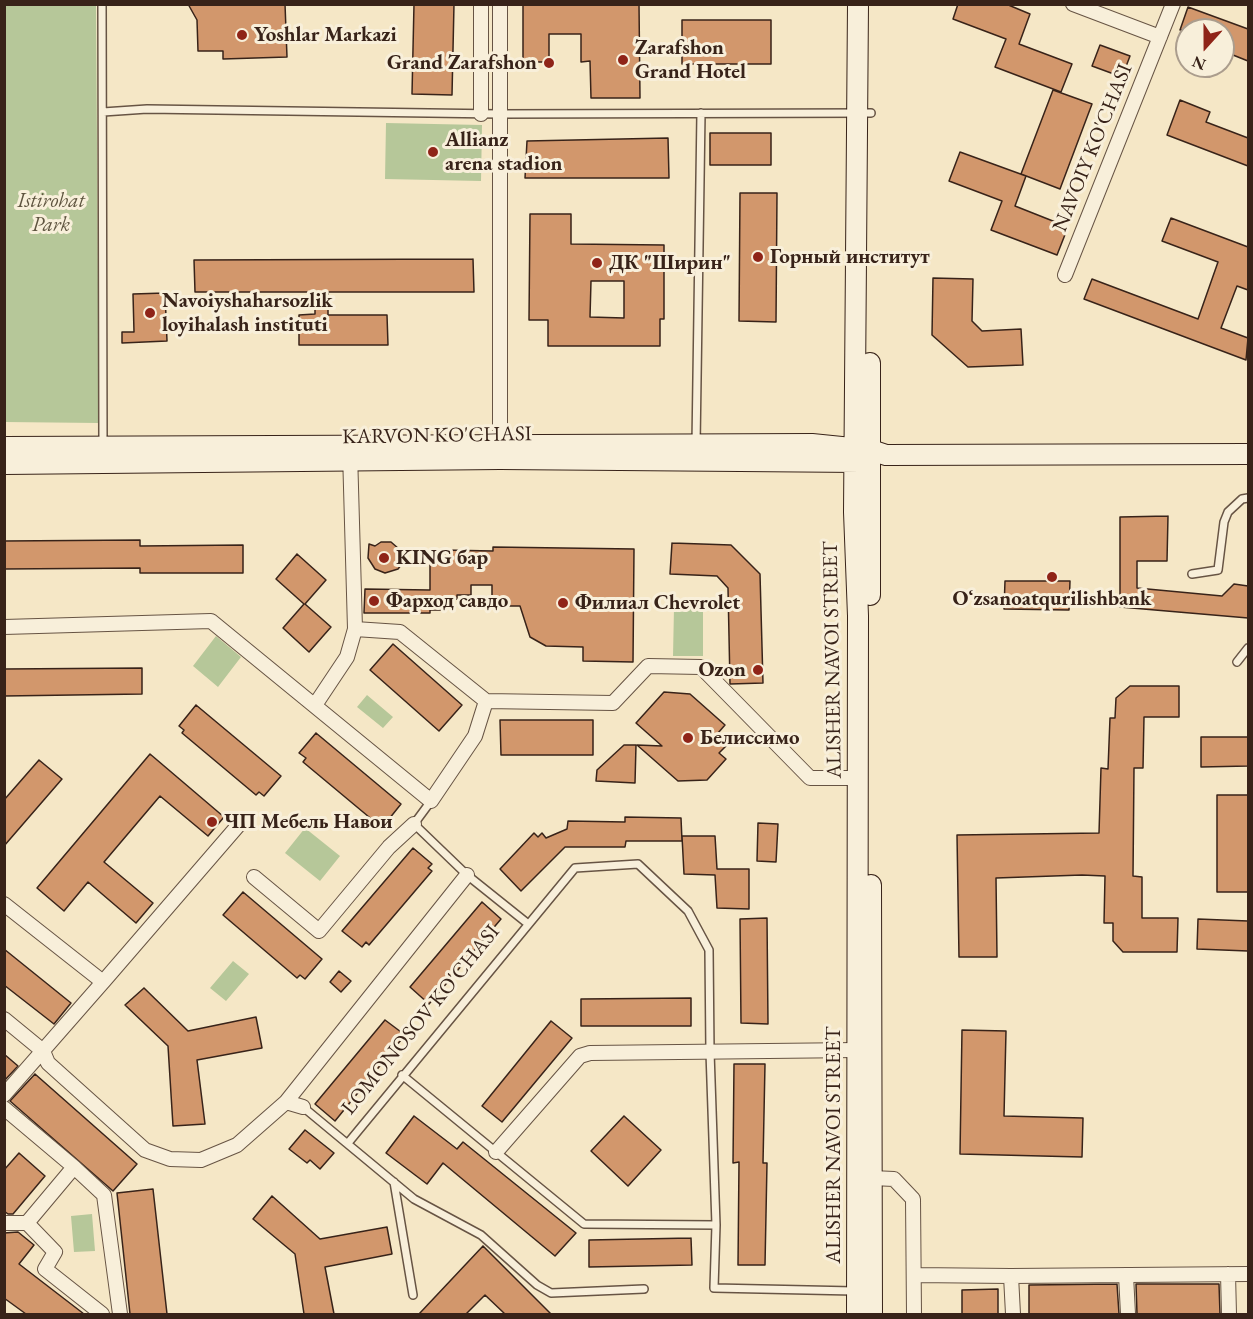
<!DOCTYPE html>
<html>
<head>
<meta charset="utf-8">
<style>
	body { margin:0 }
	#map { position:relative; width:1253px; height:1319px; overflow:hidden; background:#f5e7c6; font-family:"EB Garamond",serif }
	canvas { display:block }
	.frame { position:absolute; inset:0; border:6px solid #382319; pointer-events:none }
	.north { position:absolute; left:1175px; top:18px; width:60px; height:60px; box-sizing:border-box; background:#f8efda; border:2px solid #ab9d8d; border-radius:50%; rotate:201deg; font-size:16px; font-weight:700; line-height:24px; text-align:center; color:#382319 }
	.north::after { content:''; display:block; margin:auto; width:21px; height:27px; background:#8f2418; clip-path:polygon(50% 0,100% 100%,50% 72%,0 100%) }
</style>
</head>
<body>
<div id="map">
<canvas width="1253" height="1319"></canvas>
<div class="frame"></div>
<div class="north">N</div>
</div>
<script>
const ctx = document.querySelector('canvas').getContext('2d');
ctx.lineJoin = 'round';
function fill(path, color) { ctx.fillStyle = color; ctx.fill(path, 'evenodd'); }
const toPath = rows => new Path2D(rows.map(r => 'M' + r).join(''));
function strokePath(path, color, width, dash) { ctx.strokeStyle = color; ctx.lineWidth = width; ctx.lineCap = dash ? 'butt' : 'round'; ctx.setLineDash(dash || []); ctx.stroke(path); }
function drawText(font, color, halo, rows, align = 'center') {
  ctx.font = font + ' "EB Garamond",serif'; ctx.lineWidth = 6; ctx.setLineDash([]); ctx.textBaseline = 'middle'; ctx.strokeStyle = halo; ctx.fillStyle = color; for (const [text, x, y, turn = 0] of rows) {
    ctx.save(); ctx.translate(x, y); ctx.rotate((+turn || 0) * Math.PI / 180); ctx.textAlign = isNaN(turn) ? turn : align; if (halo) ctx.strokeText(text, 0, 0); ctx.fillText(text, 0, 0); ctx.restore();
  }
}
const green = toPath([
	[4,5,96,5,99,423,5,422],
	[386,123,482,125,481,181,385,179],
	[674,608,703,609,703,656,673,656],
	[216,636,241,657,218,687,193,666],
	[367,695,393,717,383,728,357,707],
	[305,828,340,856,320,881,285,853],
	[233,961,249,974,226,1001,210,988],
	[92,1214,95,1251,74,1252,71,1216]
]);
const building = toPath([
	[188,4,285,4,287,57,223,59,223,51,198,51,197,20,188,4],
	[414,4,454,4,452,95,412,94,414,4],
	[523,4,639,4,640,98,591,98,590,61,581,62,581,34,549,34,549,62,523,62,523,4],
	[958,4,1006,4,1030,14,1019,44,1072,64,1061,92,995,67,1006,39,953,19,958,4],
	[1188,7,1248,29,1248,61,1223,51,1223,30,1180,30,1188,7],
	[682,20,771,20,771,64,682,64,682,20],
	[1100,45,1130,56,1122,77,1092,66,1100,45],
	[1053,90,1092,104,1060,189,1021,174,1053,90],
	[1180,100,1210,112,1206,122,1248,138,1248,166,1167,135,1180,100],
	[710,133,771,133,771,165,710,165,710,133],
	[668,138,669,178,525,178,527,141,668,138],
	[960,152,1026,176,1015,206,1068,227,1057,255,991,230,1002,201,949,181,960,152],
	[740,193,777,193,776,322,739,321,740,193],
	[530,214,571,214,571,244,664,245,664,319,660,319,660,346,548,346,548,320,529,320,530,214],
	[591,281,624,281,624,318,590,317,591,281],
	[1171,218,1248,247,1248,290,1237,286,1221,328,1248,338,1246,360,1084,299,1092,279,1198,319,1218,262,1162,241,1171,218],
	[473,259,474,292,328,292,328,315,387,315,388,345,299,345,299,315,315,314,315,292,195,292,194,260,473,259],
	[933,278,973,279,972,321,982,331,1021,329,1023,365,968,367,932,335,933,278],
	[165,293,167,341,122,343,122,332,134,332,133,294,165,293],
	[1168,516,1167,561,1137,561,1137,588,1222,596,1234,584,1248,586,1248,618,1120,607,1120,517,1168,516],
	[140,540,140,546,243,545,243,573,140,573,140,568,4,569,4,541,140,540],
	[381,542,391,542,399,549,400,557,405,560,398,569,385,573,375,569,368,558,369,544,375,546,381,542],
	[672,543,731,545,760,574,763,683,730,684,728,588,717,576,670,574,672,543],
	[493,547,634,549,633,662,583,661,583,647,546,646,530,637,520,606,492,606,492,585,471,585,471,595,457,595,457,599,444,599,444,610,430,610,430,613,364,613,365,589,430,590,430,563,444,564,444,550,493,551,493,547],
	[297,554,326,580,305,604,331,627,309,652,283,628,304,604,276,579,297,554],
	[1005,581,1070,581,1069,610,1004,609,1005,581],
	[393,644,462,705,439,731,370,670,393,644],
	[142,668,142,694,4,696,4,669,142,668],
	[1130,686,1179,686,1179,717,1144,717,1143,768,1134,768,1133,876,1142,877,1142,918,1178,918,1177,952,1123,952,1113,941,1113,923,1104,923,1105,876,1082,875,996,878,997,957,959,957,957,835,1099,833,1101,768,1108,769,1110,718,1115,718,1116,698,1130,686],
	[664,692,690,694,725,725,718,733,729,743,719,753,726,759,707,780,678,781,637,745,662,746,636,723,664,692],
	[196,705,281,776,264,796,259,792,256,795,182,733,184,730,179,726,196,705],
	[500,720,593,720,593,755,501,755,500,720],
	[316,733,401,804,385,824,378,818,375,822,303,762,306,758,299,753,316,733],
	[1201,737,1248,737,1248,766,1201,767,1201,737],
	[624,745,636,745,635,783,596,781,597,770,624,745],
	[150,754,224,817,208,836,160,796,104,862,153,903,136,923,88,882,64,911,37,888,150,754],
	[39,760,62,779,4,846,4,800,39,760],
	[1217,795,1248,795,1248,892,1217,892,1217,795],
	[625,817,681,818,682,841,626,841,625,847,565,847,521,891,500,869,534,833,538,837,542,833,546,838,567,829,568,821,625,822,625,817],
	[758,823,778,824,776,862,757,861,758,823],
	[682,836,715,836,717,869,749,869,749,909,717,908,715,875,684,874,682,836],
	[413,848,432,864,428,868,432,871,369,945,366,942,362,947,342,931,413,848],
	[243,892,322,959,305,979,300,975,297,978,223,915,243,892],
	[482,902,501,919,429,1004,410,987,482,902],
	[767,918,768,1024,741,1023,740,919,767,918],
	[1198,919,1248,921,1248,951,1197,949,1198,919],
	[4,949,71,1003,54,1024,4,985,4,949],
	[339,971,351,981,341,992,330,982,339,971],
	[144,988,188,1031,256,1017,262,1048,197,1060,205,1124,173,1126,168,1046,125,1005,144,988],
	[691,998,691,1026,581,1026,581,999,691,998],
	[385,1020,405,1035,335,1121,315,1104,385,1020],
	[551,1021,572,1038,502,1122,482,1106,551,1021],
	[962,1030,1006,1031,1004,1116,1083,1118,1082,1157,960,1154,962,1030],
	[4,1054,18,1066,4,1081,4,1054],
	[734,1064,765,1064,763,1163,767,1163,765,1265,738,1265,739,1162,733,1163,734,1064],
	[35,1074,137,1164,113,1191,10,1101,35,1074],
	[414,1116,457,1149,463,1142,576,1233,555,1256,443,1163,427,1184,386,1153,414,1116],
	[624,1116,661,1150,628,1186,591,1151,624,1116],
	[305,1130,334,1153,320,1169,310,1160,307,1163,289,1149,305,1130],
	[19,1153,45,1176,13,1214,8,1214,4,1211,4,1170,19,1153],
	[153,1189,167,1314,130,1314,117,1193,153,1189],
	[272,1196,320,1239,387,1227,392,1254,325,1267,334,1314,304,1314,295,1254,253,1219,272,1196],
	[18,1232,34,1245,19,1264,84,1314,26,1314,4,1298,4,1233,18,1232],
	[691,1238,692,1265,589,1267,589,1240,691,1238],
	[483,1246,551,1314,505,1314,485,1295,466,1314,419,1314,483,1246],
	[1117,1284,1119,1314,1029,1314,1029,1285,1117,1284],
	[1136,1284,1219,1284,1220,1314,1137,1314,1136,1284],
	[998,1289,998,1314,962,1314,962,1290,998,1289]
]);
const lane = toPath([
	[102,4,103,446],
	[103,112,147,109,499,114,871,113],
	[696,444,701,113],
	[1192,574,1218,570,1224,522,1228,512,1242,499,1248,498],
	[1237,662,1248,648],
	[431,801,414,824,467,875,527,923],
	[402,1075,584,1224,716,1225],
	[303,1107,414,1199,481,1235,537,1285,551,1293,644,1289],
	[348,1143,575,868,638,864,688,911,709,950,710,1052,716,1225,714,1288,854,1291],
	[394,1182,413,1295]
]);
const street = toPath([
	[481,4,481,114],
	[500,4,500,452],
	[1073,4,1160,37],
	[1065,275,1173,4],
	[4,627,211,621,431,801,475,736,486,701],
	[355,629,400,632,486,701,613,703,648,666,701,667,810,778,858,778],
	[315,705,347,657,355,629,350,452],
	[254,877,319,931,389,847,414,824],
	[4,904,103,982,242,821],
	[4,1019,43,1051,48,1063,145,1150,170,1159,201,1160,237,1145,286,1102,303,1107],
	[4,1095,103,982],
	[286,1102,467,875],
	[4,1108,74,1167],
	[496,1152,580,1056,590,1053,857,1050],
	[872,1178,894,1179,913,1199,914,1314],
	[4,1223,27,1223],
	[1228,1274,1229,1314],
	[914,1275,1011,1276],
	[1126,1275,1128,1314],
	[102,1314,45,1269,55,1252,27,1223,74,1167,104,1195,120,1314],
	[1013,1314,1011,1276,1248,1274]
]);
const secondary = toPath([
	[870,363,870,595],
	[4,447,812,444,871,450,886,455,1248,454],
	[4,464,500,459,860,462],
	[871,885,872,1314],
	[857,1314,858,616,854,512,858,4]
]);
const markers = [
	[242,35,6,"#8f2418"],
	[623,60,6,"#8f2418"],
	[549,63,6,"#8f2418"],
	[433,152,6,"#8f2418"],
	[758,257,6,"#8f2418"],
	[597,263,6,"#8f2418"],
	[150,313,6,"#8f2418"],
	[384,558,6,"#8f2418"],
	[1052,577,6,"#8f2418"],
	[374,601,6,"#8f2418"],
	[563,603,6,"#8f2418"],
	[758,670,6,"#8f2418"],
	[688,738,6,"#8f2418"],
	[212,822,6,"#8f2418"]
];
const poiNames = [
	["Yoshlar Markazi",254,35],
	["Zarafshon",635,48],
	["Grand Hotel",635,72],
	["Grand Zarafshon",537,63,"right"],
	["Allianz",445,140],
	["arena stadion",445,164],
	["Горный институт",770,257],
	["ДК \"Ширин\"",609,263],
	["Navoiyshaharsozlik",162,301],
	["loyihalash instituti",162,325],
	["KING бар",396,558],
	["Oʻzsanoatqurilishbank",1052,599,"center"],
	["Фарход савдо",386,601],
	["Филиал Chevrolet",575,603],
	["Ozon",746,670,"right"],
	["Белиссимо",700,738],
	["ЧП Мебель Навои",224,822]
];
const streetNames = [
	["NAVOIY KO'CHASI",1093,148,-68],
	["KARVON KO'CHASI",437,436,-1],
	["ALISHER NAVOI STREET",833,660,-91],
	["LOMONOSOV KO'CHASI",421,1020,-51],
	["ALISHER NAVOI STREET",834,1145,-90]
];
const parkNames = [
	["Istirohat",51,201],
	["Park",51,225]
];
fill(green, '#b6c799');
fill(building, '#d2976c');
strokePath(building, '#382319', 1.5);
strokePath(lane, '#675444', 10);
strokePath(street, '#675444', 16);
strokePath(secondary, '#382319', 22);
strokePath(lane, '#f8efda', 7);
strokePath(street, '#f8efda', 14);
strokePath(secondary, '#f8efda', 20);
for (const [x, y, r, color] of markers) { const dot = new Path2D(); dot.arc(x, y, r, 0, 2 * Math.PI); ctx.fillStyle = color; ctx.fill(dot); strokePath(dot, '#f8efda', 2); }
drawText('bold 21px', '#382319', '#f8efda', poiNames, 'left');
drawText('21px', '#382319', '#f8efda', streetNames);
drawText('italic 21px', '#5e543f', '#f8efda', parkNames);
</script>
</body>
</html>
